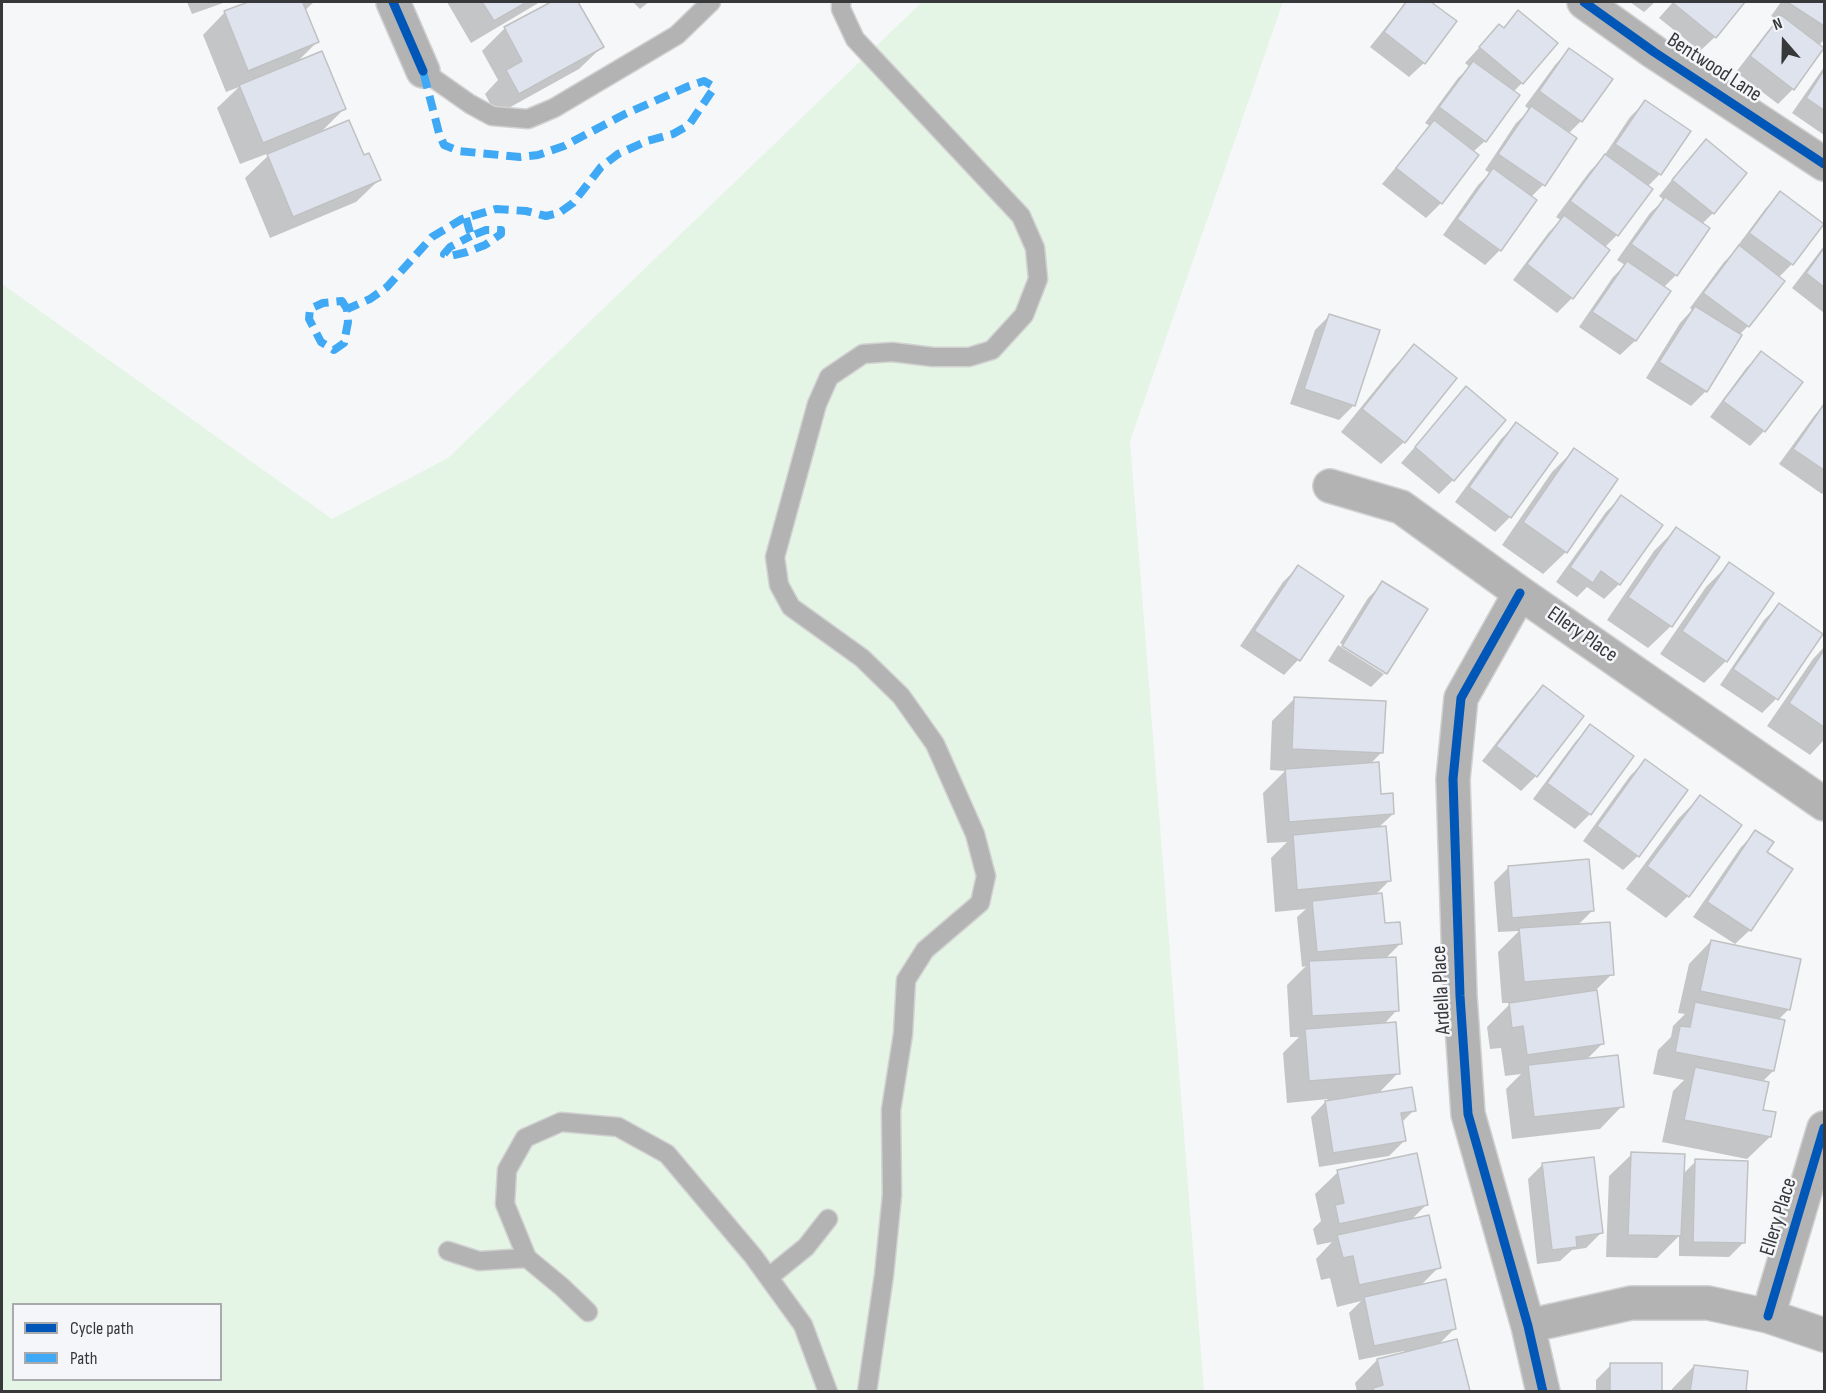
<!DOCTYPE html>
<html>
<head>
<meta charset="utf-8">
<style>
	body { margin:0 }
	#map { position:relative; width:1826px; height:1393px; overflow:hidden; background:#f6f7f9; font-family:"Sofia Sans Condensed",sans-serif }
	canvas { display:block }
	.frame { position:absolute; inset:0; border:3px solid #373839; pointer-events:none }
	.legend { position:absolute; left:12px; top:1303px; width:210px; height:78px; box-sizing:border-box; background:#f5f6fa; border:2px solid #a9aaad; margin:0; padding:8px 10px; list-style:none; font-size:18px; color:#373839 }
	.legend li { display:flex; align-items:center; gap:12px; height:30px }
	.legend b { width:30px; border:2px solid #a9aaad }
	.north { position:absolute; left:1754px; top:12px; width:60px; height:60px; -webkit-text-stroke:4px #f5f6fa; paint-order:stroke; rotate:340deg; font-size:16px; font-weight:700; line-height:24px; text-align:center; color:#373839 }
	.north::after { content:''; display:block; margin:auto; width:21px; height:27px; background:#373839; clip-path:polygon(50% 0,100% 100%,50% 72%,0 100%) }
</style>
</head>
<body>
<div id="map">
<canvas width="1826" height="1393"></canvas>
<div class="frame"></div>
<ul class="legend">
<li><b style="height:8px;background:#0057b8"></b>Cycle path</li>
<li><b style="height:8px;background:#3fa9f5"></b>Path</li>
</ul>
<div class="north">N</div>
</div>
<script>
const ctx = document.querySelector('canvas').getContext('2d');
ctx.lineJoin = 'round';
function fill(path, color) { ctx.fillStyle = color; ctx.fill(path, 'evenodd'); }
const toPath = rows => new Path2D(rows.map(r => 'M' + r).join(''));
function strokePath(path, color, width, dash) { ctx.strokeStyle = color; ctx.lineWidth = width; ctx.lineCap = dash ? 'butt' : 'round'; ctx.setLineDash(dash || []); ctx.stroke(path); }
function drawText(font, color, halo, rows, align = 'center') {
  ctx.font = font + ' "Sofia Sans Condensed",sans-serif'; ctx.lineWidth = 5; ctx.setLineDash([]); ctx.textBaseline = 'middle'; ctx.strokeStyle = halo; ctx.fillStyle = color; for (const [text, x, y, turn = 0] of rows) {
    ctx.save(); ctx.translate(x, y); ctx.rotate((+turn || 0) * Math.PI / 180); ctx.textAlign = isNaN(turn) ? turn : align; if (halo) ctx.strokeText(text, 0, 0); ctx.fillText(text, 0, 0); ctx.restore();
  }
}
const green = toPath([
	[922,2,1283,2,1130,441,1204,1391,2,1391,2,284,332,519,448,458],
	[14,1304,220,1304,220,1380,14,1380]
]);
const shadow = toPath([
	[187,2,226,2,192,14],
	[252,2,314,2,304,11,317,42,296,63,345,108,319,134,363,157,379,180,356,202,270,238,245,178,272,152,240,164,217,108,239,87,226,92,203,35,225,12],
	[447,2,540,2,471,43],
	[554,2,576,2,602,47,579,69,496,115,485,94,498,80,482,51,505,28],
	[633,2,649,2,640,9],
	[1406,2,1428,2,1455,22,1424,63,1409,77,1370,47],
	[1630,2,1655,2,1644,12],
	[1673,2,1743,2,1715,37,1700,51,1659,18],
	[1781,2,1824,2,1824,40,1819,45,1824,49,1793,89,1778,104,1736,72,1767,32,1778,20,1771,16],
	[1519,12,1522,83,1513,92,1485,141,1473,152,1441,203,1426,218,1382,184,1430,126,1425,123,1458,78,1470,67,1465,63,1499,26,1502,29],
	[1569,50,1581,121,1568,134,1543,185,1531,197,1500,250,1485,265,1443,235,1478,185,1490,173,1485,170,1516,123,1530,110,1525,106,1555,65],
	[1824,67,1824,135,1792,113],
	[1645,102,1660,174,1647,187,1651,190,1617,235,1604,248,1572,298,1557,313,1513,280,1549,232,1561,220,1556,217,1590,171,1602,159,1630,117],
	[1706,141,1713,213,1702,224,1708,229,1676,275,1664,287,1669,291,1635,341,1620,355,1579,327,1613,277,1625,265,1617,260,1650,213,1664,200,1659,196,1691,156],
	[1781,193,1822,224,1792,264,1779,277,1748,326,1739,335,1706,391,1691,406,1646,378,1680,323,1692,310,1690,308,1724,262,1737,249,1736,248,1766,208],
	[1824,246,1824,313,1792,288],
	[1330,315,1354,405,1339,420,1290,404,1315,330],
	[1414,346,1404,442,1381,464,1341,432,1392,369],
	[1762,353,1764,431,1750,446,1710,417,1747,367],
	[1466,388,1453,480,1439,494,1401,463],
	[1824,405,1824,492,1822,494,1779,464,1814,416],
	[1516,424,1510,517,1495,532,1455,502,1501,439],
	[1574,450,1566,552,1543,574,1502,545,1552,472],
	[1621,497,1619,584,1604,599,1587,587,1577,597,1556,582,1606,512],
	[1676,529,1671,626,1648,648,1607,620,1654,551],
	[1729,564,1726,661,1704,683,1660,654,1706,587],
	[1298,567,1342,597,1298,660,1284,675,1240,646,1283,582],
	[1383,583,1385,673,1371,687,1328,661,1338,645,1384,674,1384,670,1340,643,1368,598],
	[1779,605,1776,699,1762,713,1720,685,1764,620],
	[1824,647,1824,740,1810,755,1767,726,1813,659],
	[1543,687,1582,717,1536,776,1521,791,1482,761,1528,702],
	[1295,698,1382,752,1370,764,1380,795,1393,814,1378,828,1389,881,1374,896,1384,925,1401,943,1385,959,1397,1010,1384,1024,1398,1073,1378,1094,1414,1110,1401,1123,1404,1141,1389,1156,1319,1167,1311,1117,1328,1099,1287,1103,1283,1053,1299,1037,1290,1037,1287,985,1306,966,1302,967,1297,917,1306,909,1275,912,1271,858,1287,842,1267,843,1263,793,1285,771,1270,770,1272,721],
	[1591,726,1632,756,1590,814,1575,829,1533,799,1576,741],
	[1645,761,1638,856,1623,870,1583,841,1630,776],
	[1700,797,1688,896,1666,918,1626,889,1678,819],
	[1756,832,1765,852,1750,930,1735,944,1693,917,1741,847],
	[1509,867,1592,911,1577,926,1612,974,1595,991,1603,1043,1586,1060,1622,1106,1600,1129,1512,1139,1506,1089,1521,1074,1505,1076,1501,1048,1490,1049,1487,1027,1511,1003,1502,1003,1498,952,1519,931,1498,932,1494,882],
	[1711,941,1789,1009,1778,1020,1773,1071,1762,1082,1762,1111,1770,1137,1747,1159,1662,1142,1673,1091,1684,1080,1653,1074,1658,1050,1671,1037,1673,1026,1685,1014,1678,1013,1689,964],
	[1632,1154,1682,1175,1696,1161,1744,1242,1729,1257,1679,1256,1679,1236,1657,1258,1606,1257,1609,1176],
	[1543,1164,1601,1233,1586,1248,1572,1250,1560,1261,1537,1264,1528,1179],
	[1338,1172,1426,1205,1410,1221,1439,1267,1419,1287,1455,1328,1438,1345,1468,1392,1357,1392,1355,1383,1377,1360,1405,1353,1404,1351,1359,1360,1349,1313,1361,1301,1337,1307,1330,1278,1321,1280,1316,1259,1332,1242,1317,1245,1313,1229,1321,1221,1315,1194],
	[1611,1365,1661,1392,1596,1392,1596,1380],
	[1694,1366,1744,1392,1671,1392,1672,1389]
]);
const building = toPath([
	[248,2,308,2,303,3,319,42,248,71,224,11,248,2],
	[482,2,527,2,494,21,482,2],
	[551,2,578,2,604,47,519,94,506,70,522,61,504,27,551,2],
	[1406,2,1431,2,1457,21,1425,64,1384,32,1406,2],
	[1674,2,1745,2,1716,38,1673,3,1674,2],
	[1787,2,1824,2,1824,26,1787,2],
	[1518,10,1558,43,1523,84,1479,47,1499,24,1504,28,1518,10],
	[1781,15,1824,48,1794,90,1750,56,1781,15],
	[1569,48,1613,79,1582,122,1539,91,1569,48],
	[322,51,346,109,263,143,239,85,322,51],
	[1473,61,1520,95,1486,142,1439,107,1473,61],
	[1824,70,1824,110,1806,98,1824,70],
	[1645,100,1691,131,1661,175,1615,144,1645,100],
	[1531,106,1577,138,1545,186,1498,154,1531,106],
	[349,120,364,155,369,153,381,180,293,217,267,154,349,120],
	[1434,120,1479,155,1442,204,1396,168,1434,120],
	[1706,139,1747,173,1714,214,1672,180,1706,139],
	[1605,154,1653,189,1618,236,1570,201,1605,154],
	[1493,168,1537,200,1501,251,1457,219,1493,168],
	[1780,191,1824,224,1793,265,1749,233,1780,191],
	[1665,197,1710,228,1677,276,1631,244,1665,197],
	[1564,215,1610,250,1573,299,1527,264,1564,215],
	[1739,245,1785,281,1749,327,1703,293,1739,245],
	[1824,248,1824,287,1806,273,1824,248],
	[1627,261,1671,291,1636,341,1592,312,1627,261],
	[1695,306,1742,335,1707,392,1659,362,1695,306],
	[1329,314,1380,330,1355,406,1304,389,1329,314],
	[1414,344,1457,378,1405,443,1362,409,1414,344],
	[1761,351,1803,382,1765,432,1723,401,1761,351],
	[1466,386,1506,420,1454,481,1415,447,1466,386],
	[1824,404,1824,470,1793,449,1824,404],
	[1516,422,1558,453,1511,518,1469,487,1516,422],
	[1574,448,1618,479,1567,553,1523,522,1574,448],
	[1621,495,1663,525,1620,585,1601,571,1593,583,1570,567,1621,495],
	[1676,527,1720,557,1672,627,1628,597,1676,527],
	[1729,562,1774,593,1727,662,1682,631,1729,562],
	[1298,565,1344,596,1300,661,1254,631,1298,565],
	[1382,581,1428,609,1387,674,1342,646,1382,581],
	[1779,603,1823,634,1778,700,1733,669,1779,603],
	[1824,650,1824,727,1789,703,1824,650],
	[1543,685,1584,716,1537,777,1496,746,1543,685],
	[1294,697,1386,701,1383,753,1292,749,1294,697],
	[1590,724,1634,756,1591,815,1547,783,1590,724],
	[1645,759,1688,790,1639,857,1597,826,1645,759],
	[1379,762,1381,794,1393,793,1394,814,1289,822,1285,769,1379,762],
	[1700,795,1742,825,1689,897,1647,866,1700,795],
	[1386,826,1391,881,1297,890,1293,835,1386,826],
	[1755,830,1774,842,1767,852,1793,869,1751,931,1707,902,1755,830],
	[1589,859,1594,911,1512,918,1508,866,1589,859],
	[1382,893,1385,923,1400,922,1402,944,1317,952,1312,901,1382,893],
	[1610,922,1614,975,1524,982,1519,928,1610,922],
	[1711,940,1801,959,1790,1010,1700,991,1711,940],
	[1396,957,1399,1011,1312,1016,1309,961,1396,957],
	[1597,990,1604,1044,1527,1055,1523,1026,1512,1028,1509,1003,1597,990],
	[1695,1002,1785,1020,1774,1071,1675,1052,1680,1026,1690,1027,1695,1002],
	[1396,1022,1400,1074,1309,1081,1305,1029,1396,1022],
	[1618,1055,1624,1107,1534,1117,1528,1065,1618,1055],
	[1695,1067,1769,1082,1763,1110,1776,1112,1771,1137,1684,1120,1695,1067],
	[1412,1087,1416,1111,1401,1113,1406,1141,1333,1153,1325,1101,1412,1087],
	[1631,1152,1685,1154,1681,1236,1628,1235,1631,1152],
	[1417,1153,1428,1205,1339,1224,1335,1205,1344,1203,1337,1170,1417,1153],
	[1594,1157,1603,1233,1576,1237,1577,1247,1552,1250,1542,1163,1594,1157],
	[1695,1159,1748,1161,1745,1243,1693,1242,1695,1159],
	[1429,1215,1441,1268,1359,1285,1353,1256,1343,1258,1337,1235,1429,1215],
	[1446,1279,1456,1329,1374,1346,1364,1297,1446,1279],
	[1457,1339,1470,1391,1374,1392,1373,1388,1383,1385,1377,1359,1457,1339],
	[1610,1363,1662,1363,1662,1392,1610,1392,1610,1363],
	[1694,1365,1748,1371,1746,1392,1690,1392,1694,1365]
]);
const service = toPath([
	[841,2,841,9,855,39,1021,216,1035,248,1038,279,1024,315,992,350,969,357,933,357,892,352,863,354,829,377,817,404,775,557,779,585,791,607,862,658,901,696,935,744,975,834,986,876,980,903,925,950,906,980,903,1034,891,1110,892,1195,884,1275,867,1392],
	[423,71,470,104,492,116,528,119,554,108,677,35,711,2],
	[448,1251,479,1261,527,1258],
	[769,1277,806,1247,828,1219],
	[588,1312,562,1287,527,1258,505,1204,507,1170,525,1138,561,1122,618,1127,667,1154,753,1256,803,1325,828,1392]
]);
const minor = toPath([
	[393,2,423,71],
	[1584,2,1654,52,1824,164],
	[1330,486,1401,507,1520,593,1824,804],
	[1520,593,1461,698,1453,779,1460,996,1468,1114,1528,1326,1543,1392],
	[1768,1316,1824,1128],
	[1528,1326,1631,1303,1708,1303,1768,1316,1824,1335]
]);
const quiet = toPath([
	[466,218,471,236,486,230,501,230,501,234,485,245,467,252,450,256,444,254,450,247,471,236],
	[347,309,342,301,323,303,310,309,309,319,321,342,334,350,344,343,348,322,347,309,370,299,387,287,432,237,462,219,496,209,526,211,546,216,559,213,573,203,601,167,618,154,647,141,673,134,689,125,712,91,713,86,704,81,689,86,625,114,564,146,538,155,520,157,459,151,444,145,439,133,423,71]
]);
const cycleway = toPath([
	[393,2,423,71],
	[1584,2,1654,52,1824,164],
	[1520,593,1461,698,1453,779,1460,996,1468,1114,1528,1326,1543,1392],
	[1768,1316,1824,1128]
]);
const streetNames = [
	["Bentwood Lane",1714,68,33],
	["Ellery Place",1582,635,35],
	["Ardella Place",1442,990,-93],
	["Ellery Place",1779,1217,-73]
];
fill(green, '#e4f4e5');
fill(shadow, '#0003');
fill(building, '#dee3ed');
strokePath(building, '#c0c1c3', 1.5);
strokePath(service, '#d1d1d2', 21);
strokePath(minor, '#d1d1d2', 36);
strokePath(service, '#b3b3b3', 18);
strokePath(minor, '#b3b3b3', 33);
strokePath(quiet, '#3fa9f5', 8, [15, 8]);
strokePath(cycleway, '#0057b8', 9);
drawText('21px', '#373839', '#f5f6fa', streetNames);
</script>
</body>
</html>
